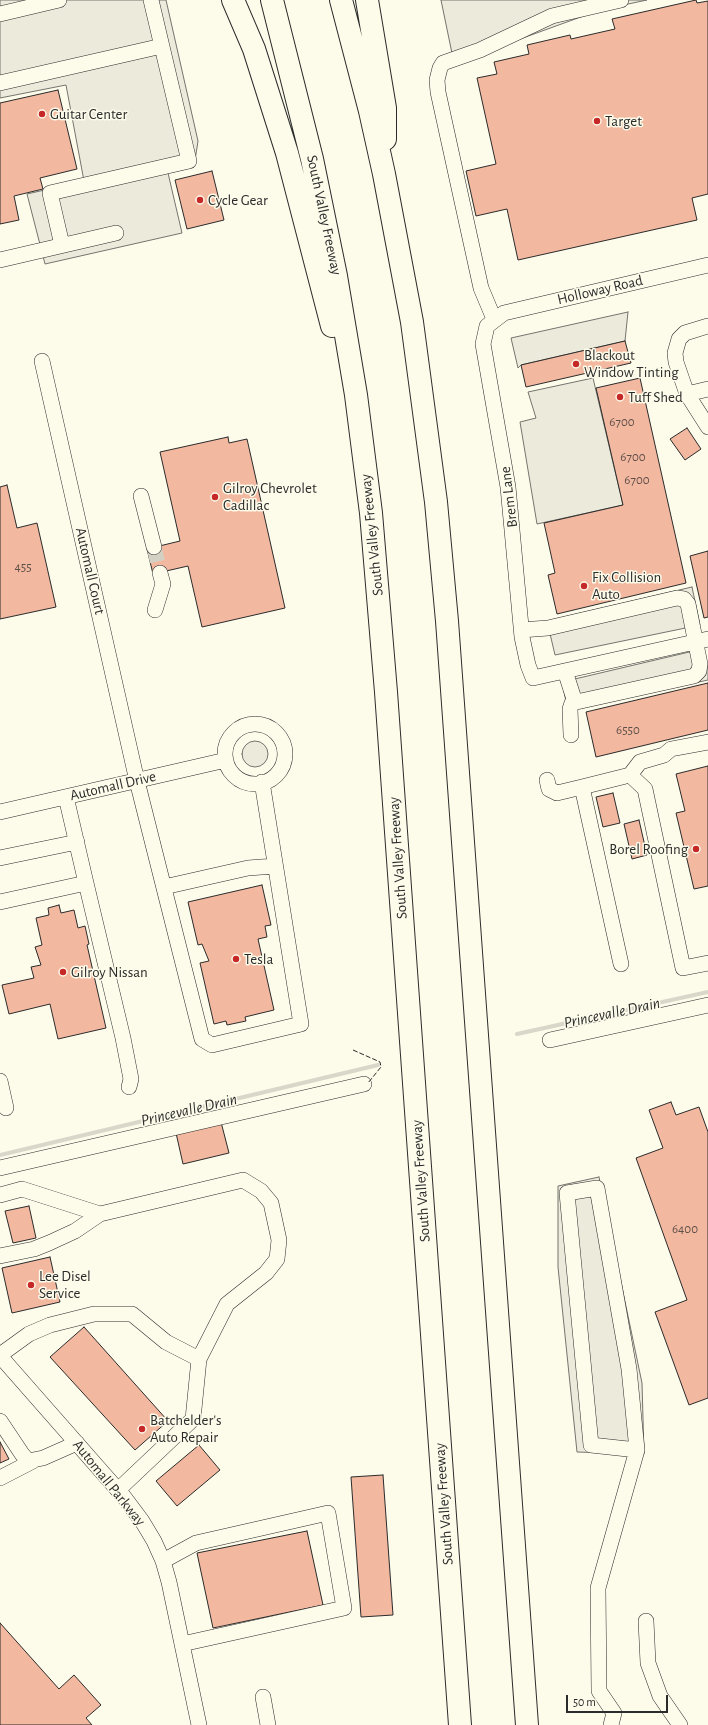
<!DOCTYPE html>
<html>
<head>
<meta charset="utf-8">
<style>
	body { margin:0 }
	#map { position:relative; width:708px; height:1725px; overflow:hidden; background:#fdfbea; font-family:"Alegreya Sans",sans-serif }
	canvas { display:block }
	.scale { position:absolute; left:566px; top:1695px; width:102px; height:18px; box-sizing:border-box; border:2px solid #2b2b2b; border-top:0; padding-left:5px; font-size:12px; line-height:14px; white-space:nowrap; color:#2b2b2b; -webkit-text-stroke:3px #fdfbea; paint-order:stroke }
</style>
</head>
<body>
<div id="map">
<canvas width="708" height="1725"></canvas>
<div class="scale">50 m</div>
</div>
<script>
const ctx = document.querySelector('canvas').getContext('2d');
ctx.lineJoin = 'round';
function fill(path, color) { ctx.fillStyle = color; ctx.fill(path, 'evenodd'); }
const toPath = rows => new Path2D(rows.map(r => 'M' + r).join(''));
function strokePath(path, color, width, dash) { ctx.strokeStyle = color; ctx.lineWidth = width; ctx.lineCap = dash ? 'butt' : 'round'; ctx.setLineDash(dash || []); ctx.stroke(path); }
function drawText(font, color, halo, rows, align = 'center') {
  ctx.font = font + ' "Alegreya Sans",sans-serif'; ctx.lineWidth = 3; ctx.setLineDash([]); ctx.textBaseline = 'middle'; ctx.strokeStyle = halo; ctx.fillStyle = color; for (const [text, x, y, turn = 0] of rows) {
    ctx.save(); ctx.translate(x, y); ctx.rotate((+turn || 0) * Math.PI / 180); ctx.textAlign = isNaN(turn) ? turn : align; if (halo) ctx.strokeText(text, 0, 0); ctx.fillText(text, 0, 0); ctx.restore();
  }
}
const green = toPath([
	'242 754a13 13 0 1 1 26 0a13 13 0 1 1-26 0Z'
]);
const parking = toPath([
	[0,0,166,0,198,141,194,167,168,173,182,233,45,264,27,194,84,181,66,85,0,98,0,0],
	[441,0,647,0,600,10,454,63,441,0],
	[628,312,625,341,521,365,518,368,511,338,628,312],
	[593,378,623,505,537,524,520,422,536,418,528,392,593,378],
	[692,587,700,625,555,655,547,621,692,587],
	[702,649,708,667,708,680,568,711,562,682,702,649],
	[599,1177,642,1383,644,1454,577,1452,558,1267,558,1186,599,1177]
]);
const stream = toPath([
	[517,1034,708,992],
	[0,1155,378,1065]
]);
const building = toPath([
	[696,0,697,3,708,1,708,194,692,198,697,220,518,260,507,209,476,216,466,171,496,164,477,78,497,74,494,62,529,54,527,45,570,35,571,39,615,29,612,19,696,0],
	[58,90,77,169,40,178,43,189,14,196,19,220,0,224,0,103,58,90],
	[212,171,224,220,187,229,175,180,212,171],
	[625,341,631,363,526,387,521,365,625,341],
	[640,378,686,583,557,614,548,575,555,573,544,523,623,505,596,388,640,378],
	[687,428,701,449,685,460,670,439,687,428],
	[228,437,229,443,247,439,285,608,202,627,188,566,153,574,147,549,180,541,160,452,228,437],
	[7,485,17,528,37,523,56,607,0,619,0,487,7,485],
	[708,551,708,617,704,618,690,556,708,551],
	[708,683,708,730,596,757,586,712,708,683],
	[708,766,708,886,694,889,676,813,685,811,676,774,708,766],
	[613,793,620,823,603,827,596,797,613,793],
	[639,820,647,855,632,859,624,824,639,820],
	[262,885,271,925,265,926,267,937,258,939,274,1010,245,1017,246,1021,227,1025,226,1021,214,1024,200,963,209,961,202,944,198,945,188,902,262,885],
	[59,905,61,913,74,910,78,928,85,926,89,944,87,945,106,1028,58,1039,50,1004,9,1014,2,985,34,978,31,967,41,965,35,947,42,945,36,918,49,915,48,908,59,905],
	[671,1102,676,1115,699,1107,708,1132,708,1398,689,1405,655,1312,687,1300,636,1158,663,1148,649,1110,671,1102],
	[221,1122,229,1153,183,1164,176,1133,221,1122],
	[29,1206,36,1238,13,1243,5,1211,29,1206],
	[50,1257,60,1302,12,1313,2,1268,50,1257],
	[84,1327,168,1421,135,1450,50,1357,84,1327],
	[0,1442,9,1459,0,1463,0,1442],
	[199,1445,220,1470,177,1506,156,1481,199,1445],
	[383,1475,393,1615,361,1617,351,1477,383,1475],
	[307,1531,323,1605,213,1628,197,1553,307,1531],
	[0,1623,59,1689,74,1675,101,1705,86,1718,92,1725,0,1725,0,1623]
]);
const minorTunnel = toPath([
	[154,547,160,573]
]);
const minor = toPath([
	[0,14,59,0],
	[0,83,162,46],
	[62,245,50,193,189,161,151,0],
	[0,260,116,233],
	[708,265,504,313,487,326,483,344,508,487,522,637,528,665,533,678,708,639],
	[494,319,481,288,438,92,437,80,440,68,443,63,480,50,552,16,621,0],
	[708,326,685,333,679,339,675,353,676,362,687,394,708,427],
	[42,361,137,781,202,1039,212,1045,301,1024,262,782],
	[687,394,708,389],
	[141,496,154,547],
	[155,610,163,584,160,573],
	[521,630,548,628,677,598,684,599,688,604,700,664,699,671,694,676,572,703,570,709,571,735],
	[565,671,575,702],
	'225 754a30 30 0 1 1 60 0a30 30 0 1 1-60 0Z',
	[630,775,645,789,683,968,708,963],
	[547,780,549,789,557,793,582,787,630,775,640,762,664,755,671,749,708,742],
	[582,787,621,964],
	[0,812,226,760],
	[0,858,77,842],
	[86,883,123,1038,131,1079,129,1087],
	[164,887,248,868,275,866],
	[0,902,86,883,66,797],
	[550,1040,708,1005],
	[0,1081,6,1108],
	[0,1168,364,1084],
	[0,1195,22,1189,100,1214],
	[0,1256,34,1249,49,1243,75,1231,100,1214,243,1180,261,1191,271,1203,279,1240,277,1259,266,1273,227,1304,199,1359,166,1342,132,1314,94,1314,50,1325,29,1334,0,1355],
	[0,1356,124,1497,142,1521,154,1541,163,1561,169,1582,199,1725],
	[0,1421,22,1454,28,1461,43,1458,77,1443],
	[0,1478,33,1461],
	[118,1490,193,1419,199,1359],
	[163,1561,196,1543,328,1513,344,1608,182,1644],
	[646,1621,648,1663,660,1696,680,1725],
	[263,1697,268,1725],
	[611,1725,614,1713,599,1691,598,1588,637,1450,629,1369,597,1188,567,1193,591,1445,637,1450]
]);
const highway = toPath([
	[233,0,254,49,287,153,332,326],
	[272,0,312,159,336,276,356,395,371,513,386,692,460,1725],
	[341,0,370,111,384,174,412,322,436,502,447,621,527,1725],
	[367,0,385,108,385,139]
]);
const fence = toPath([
	[353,1050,380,1062,381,1067,368,1083]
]);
const markers = [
	[42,114,4,"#c62828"],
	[597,121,4,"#c62828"],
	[200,200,4,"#c62828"],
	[576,364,4,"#c62828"],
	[620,397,4,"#c62828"],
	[215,497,4,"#c62828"],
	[584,586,4,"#c62828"],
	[696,849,4,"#c62828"],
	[236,959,4,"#c62828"],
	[63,972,4,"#c62828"],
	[31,1285,4,"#c62828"],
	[142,1429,4,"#c62828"]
];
const numberNames = [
	["6700",622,422],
	["6700",633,457],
	["6700",637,480],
	["455",23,567],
	["6550",628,730],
	["6400",685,1229]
];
const poiNames = [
	["Guitar Center",50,114],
	["Target",605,121],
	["Cycle Gear",208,200],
	["Blackout",584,355],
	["Window Tinting",584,372],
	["Tuff Shed",628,397],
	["Gilroy Chevrolet",223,488],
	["Cadillac",223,505],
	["Fix Collision",592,577],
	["Auto",592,594],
	["Borel Roofing",688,849,"right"],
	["Tesla",244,959],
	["Gilroy Nissan",71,972],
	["Lee Disel",39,1276],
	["Service",39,1293],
	["Batchelder's",150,1420],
	["Auto Repair",150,1437]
];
const streetNames = [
	["South Valley Freeway",324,215,78],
	["Holloway Road",600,290,-13],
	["Brem Lane",509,497,-97],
	["South Valley Freeway",372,535,-96],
	["Automall Court",90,571,77],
	["Automall Drive",113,786,-13],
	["South Valley Freeway",398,858,-94],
	["South Valley Freeway",421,1181,-94],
	["Automall Parkway",109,1483,51],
	["South Valley Freeway",444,1504,-94]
];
const waterNames = [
	["Princevalle Drain",612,1013,-12],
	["Princevalle Drain",189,1110,-13]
];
fill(green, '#ecebdb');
strokePath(green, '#74746e', 1);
fill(parking, '#eceadb');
strokePath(parking, '#74746e', 1);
strokePath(stream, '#d8d7c9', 4);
fill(building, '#f2b8a0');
strokePath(building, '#2b2b2b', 1);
strokePath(minorTunnel, '#d3d1c4', 15, [15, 8]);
strokePath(minor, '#2b2b2b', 16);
strokePath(highway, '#2b2b2b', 24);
strokePath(minor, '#fdfbea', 15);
strokePath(highway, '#fdfbea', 22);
strokePath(fence, '#2b2b2b', 1, [5, 2]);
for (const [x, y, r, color] of markers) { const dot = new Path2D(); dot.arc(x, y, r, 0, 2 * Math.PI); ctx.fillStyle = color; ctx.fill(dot); strokePath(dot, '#fdfbea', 1.5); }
drawText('13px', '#5d4e48', null, numberNames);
drawText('15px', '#2b2b2b', '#fdfbea', poiNames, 'left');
drawText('15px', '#2b2b2b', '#fdfbea', streetNames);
drawText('italic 16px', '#2b2b2b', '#fdfbea', waterNames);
</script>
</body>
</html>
